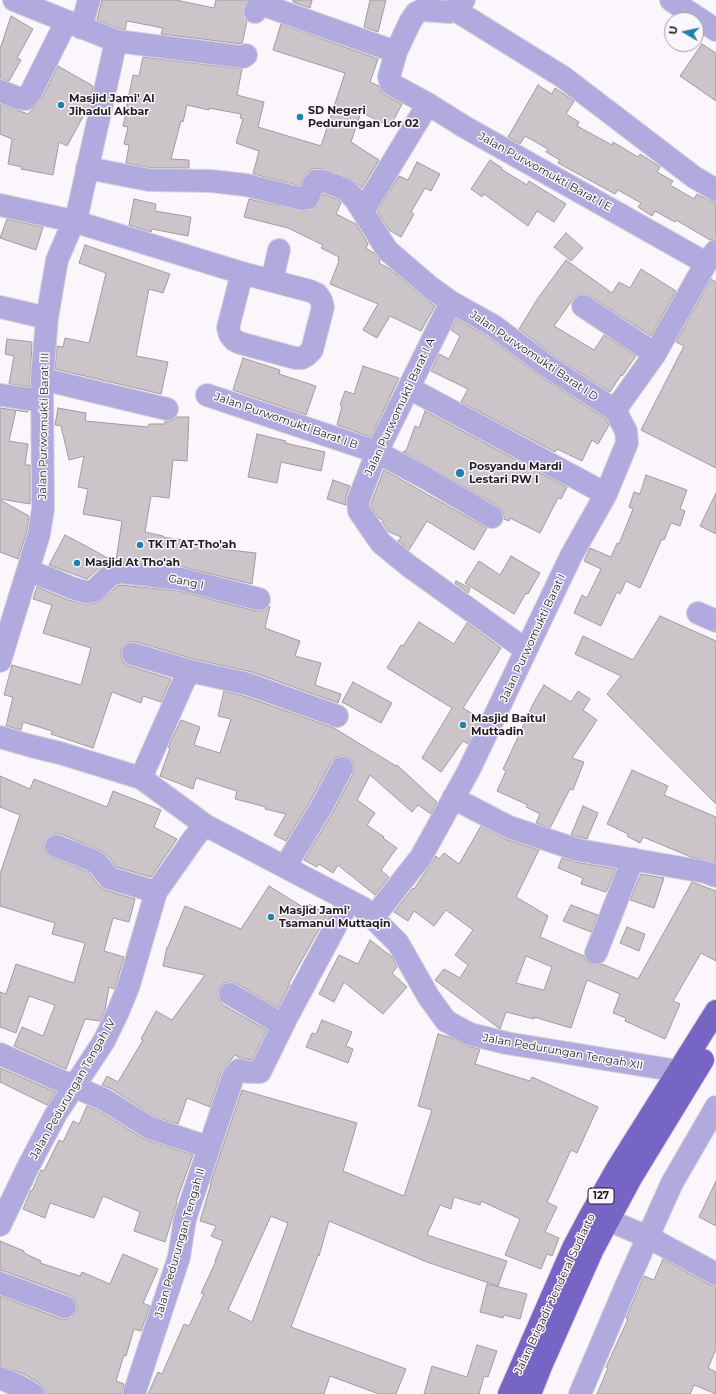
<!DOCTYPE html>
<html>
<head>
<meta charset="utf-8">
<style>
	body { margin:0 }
	#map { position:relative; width:716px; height:1394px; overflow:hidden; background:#fbf6fb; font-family:Montserrat,sans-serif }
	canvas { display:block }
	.north { position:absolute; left:664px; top:12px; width:40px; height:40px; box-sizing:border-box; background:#fbf6fb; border:1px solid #a3a0a3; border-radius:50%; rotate:279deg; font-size:11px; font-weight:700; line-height:16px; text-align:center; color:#201e20 }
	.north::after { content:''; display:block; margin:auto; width:14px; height:18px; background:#2282ae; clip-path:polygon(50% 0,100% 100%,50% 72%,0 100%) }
</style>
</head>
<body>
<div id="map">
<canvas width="716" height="1394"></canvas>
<div class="north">U</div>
</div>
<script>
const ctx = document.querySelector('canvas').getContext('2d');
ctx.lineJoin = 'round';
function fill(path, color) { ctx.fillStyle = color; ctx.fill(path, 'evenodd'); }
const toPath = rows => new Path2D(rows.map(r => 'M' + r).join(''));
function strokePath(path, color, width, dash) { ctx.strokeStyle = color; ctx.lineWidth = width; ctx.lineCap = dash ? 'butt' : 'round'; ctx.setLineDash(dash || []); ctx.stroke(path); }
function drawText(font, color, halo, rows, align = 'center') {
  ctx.font = font + ' Montserrat,sans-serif'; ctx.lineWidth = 3; ctx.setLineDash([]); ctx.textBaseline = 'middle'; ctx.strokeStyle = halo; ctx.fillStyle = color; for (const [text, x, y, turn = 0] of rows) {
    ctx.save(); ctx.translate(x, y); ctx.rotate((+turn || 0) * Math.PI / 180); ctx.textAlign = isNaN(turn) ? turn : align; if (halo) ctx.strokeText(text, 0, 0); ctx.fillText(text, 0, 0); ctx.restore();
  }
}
const building = toPath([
	[102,0,176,0,214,8,216,0,247,0,243,13,247,21,242,44,161,34,163,28,127,21,125,30,116,28,97,20,102,0],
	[293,0,312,0,310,8,293,2,293,0],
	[370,0,386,0,378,32,364,27,370,0],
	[11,16,33,29,17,58,21,60,9,81,0,79,0,49,11,16],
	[281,24,378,59,370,82,379,86,381,92,385,95,402,104,390,127,361,112,351,142,379,160,362,188,351,179,323,169,312,169,307,172,303,178,300,186,253,174,259,151,236,143,243,119,240,118,241,114,209,108,209,110,187,105,183,122,181,121,171,159,189,160,189,168,150,168,126,163,129,145,124,144,128,127,123,126,127,109,126,109,133,75,139,76,143,57,242,69,237,95,264,102,258,127,321,146,345,73,273,50,281,24],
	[702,44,716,53,716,101,680,76,702,44],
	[58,66,93,86,89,106,67,146,59,142,53,175,21,169,22,167,8,164,12,139,0,134,0,104,28,114,42,98,58,66],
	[538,85,552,94,555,88,574,101,566,114,579,122,577,126,612,145,613,142,638,157,640,154,659,166,660,167,657,172,673,181,670,185,694,199,697,194,710,201,716,202,716,239,710,240,676,220,675,222,655,211,652,216,638,207,641,203,618,190,615,194,558,163,560,160,546,152,548,149,525,136,520,144,508,137,538,85],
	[490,160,502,168,501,169,527,185,529,181,566,204,554,222,537,211,528,226,484,194,482,197,471,189,490,160],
	[417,162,440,174,431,191,425,188,411,212,414,214,401,237,389,230,377,211,399,176,408,180,417,162],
	[323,194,339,200,341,203,336,214,356,224,368,244,366,248,374,253,380,260,379,263,390,269,422,296,435,306,421,331,390,316,377,338,363,330,378,304,330,284,339,261,338,260,339,257,321,248,323,245,288,228,244,217,249,199,304,211,316,207,323,194],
	[134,199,156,204,155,211,191,217,188,236,152,229,151,232,129,225,134,199],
	[7,219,43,227,36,250,0,238,7,219],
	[566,233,583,248,571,261,554,247,566,233],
	[85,245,170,274,163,293,149,289,136,356,168,362,161,394,55,369,57,346,63,347,65,338,89,343,95,319,106,273,79,263,85,245],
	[566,260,612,293,619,282,630,288,641,269,676,291,651,336,590,296,584,294,578,295,573,299,554,326,594,350,604,335,636,356,622,376,621,375,610,392,554,356,519,329,538,298,566,260],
	[711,279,716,282,716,468,641,430,684,346,676,342,711,279],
	[456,319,487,336,540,376,606,419,609,425,598,444,592,440,582,461,557,449,555,452,461,402,468,389,431,371,439,354,449,359,460,336,451,330,456,319],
	[7,339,32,342,30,387,9,384,14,356,5,354,7,339],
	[243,358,280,370,279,374,316,386,306,415,233,390,243,358],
	[363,366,399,378,371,437,337,425,342,406,340,405,345,391,354,394,363,366],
	[0,408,28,412,16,410,9,441,28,444,25,465,30,465,30,504,0,499,0,408],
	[58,408,86,413,85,421,148,427,149,424,165,424,165,421,171,421,177,417,189,417,187,461,173,460,169,498,151,496,145,532,163,536,163,537,221,546,220,549,256,553,252,584,182,567,121,560,116,560,122,521,83,514,88,489,78,487,84,456,69,460,61,426,55,425,58,408],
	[425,411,567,487,561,499,558,498,540,533,510,518,509,521,504,519,503,511,498,506,403,452,404,451,406,451,415,426,419,428,425,411],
	[257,434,286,441,285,443,325,452,321,471,281,462,277,483,248,477,257,434],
	[384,470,487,528,474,550,427,521,409,550,398,541,401,537,389,532,382,522,383,520,379,518,371,507,371,503,384,470],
	[646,475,687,490,680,509,685,511,680,526,671,523,664,540,662,539,640,588,626,581,620,594,617,592,601,626,574,613,582,595,587,598,601,569,584,561,590,548,611,557,617,543,619,544,633,509,629,507,634,492,640,494,646,475],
	[333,480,350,486,346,497,346,505,327,499,333,480],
	[716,493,716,534,700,526,716,493],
	[0,500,29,516,27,531,18,559,0,552,0,500],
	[65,535,86,546,113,561,101,566,87,579,49,565,65,535],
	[511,556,540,573,528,594,526,593,514,614,465,583,479,561,500,575,511,556],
	[456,581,470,588,468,593,455,583,456,581],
	[121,585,179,591,256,611,263,611,270,606,265,628,300,641,295,656,321,663,315,685,341,694,338,703,252,672,193,659,137,642,130,642,125,645,121,650,121,657,124,663,129,666,171,679,161,702,143,696,141,703,112,692,93,748,51,734,52,731,23,722,21,730,6,726,13,697,4,695,12,665,81,685,91,648,43,633,52,605,33,599,37,587,68,600,87,604,96,603,102,600,117,586,121,585],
	[660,616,716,641,716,804,607,694,621,676,575,654,583,636,633,660,660,616],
	[419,622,454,644,467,623,501,648,463,708,480,718,468,744,463,741,441,772,422,758,452,708,387,668,401,645,403,646,419,622],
	[353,682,392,703,381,723,342,702,353,682],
	[544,685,571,702,578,691,590,699,583,710,597,720,572,758,584,762,573,790,570,789,550,828,536,823,540,814,526,807,528,805,497,791,506,771,503,769,512,750,533,704,544,685],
	[224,691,244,696,334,728,396,766,397,765,437,802,431,814,418,805,412,812,370,775,357,800,375,813,367,825,384,837,383,838,397,848,381,870,389,877,375,895,338,865,333,873,319,864,317,867,304,860,333,812,353,774,354,767,353,762,348,757,341,756,336,757,331,762,311,800,286,841,274,835,286,814,265,809,266,807,235,799,237,791,196,778,193,789,160,776,170,748,168,747,181,720,200,727,194,745,220,753,231,719,218,716,224,691],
	[632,770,668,786,664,795,716,817,716,863,691,857,643,837,640,843,627,836,628,834,607,824,632,770],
	[0,776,30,789,34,779,107,807,113,791,161,810,154,827,177,839,151,877,116,867,109,857,99,850,61,834,54,834,48,837,45,841,44,848,47,854,51,857,86,871,90,874,99,886,105,890,135,899,129,922,113,918,104,951,124,957,117,981,114,989,109,987,105,1010,100,1021,85,1019,66,1069,14,1046,22,1027,43,1036,55,1005,29,996,16,1033,0,1027,0,992,6,994,16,964,74,983,85,943,52,934,55,923,0,906,0,874,20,815,0,807,0,776],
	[583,806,598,813,587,839,571,835,583,806],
	[481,826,505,839,539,850,516,897,548,916,540,937,584,956,586,961,591,964,597,965,602,964,638,979,692,882,716,891,716,961,701,953,673,1001,680,1004,665,1039,625,1021,626,1018,613,1013,620,994,587,980,571,1028,534,1017,534,1019,506,1012,500,1029,435,980,444,969,460,978,468,965,455,955,473,930,446,910,434,926,414,911,408,921,394,912,413,888,414,889,436,856,439,859,444,853,459,864,481,826],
	[526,956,552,967,544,990,516,983,526,956],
	[562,858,576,862,616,869,606,892,581,884,583,878,558,868,562,858],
	[641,874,664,878,654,908,630,900,641,874],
	[269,886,306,909,309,904,327,915,289,983,290,984,278,1008,236,983,230,982,224,983,219,988,218,994,219,1000,223,1005,267,1030,252,1060,240,1058,235,1055,221,1073,210,1107,187,1098,178,1124,155,1117,112,1089,102,1085,107,1076,118,1082,143,1040,141,1039,156,1011,172,1020,205,975,163,966,167,947,168,947,185,906,241,929,269,886],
	[571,905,598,915,591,932,563,921,571,905],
	[627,927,645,934,639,951,620,943,627,927],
	[370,940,392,957,397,967,392,973,407,987,383,1014,344,982,334,1002,319,994,339,955,358,964,370,940],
	[322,1020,352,1032,346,1046,353,1049,348,1063,306,1047,312,1033,316,1034,322,1020],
	[438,1034,452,1038,467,1046,480,1049,475,1064,530,1081,532,1077,598,1107,577,1153,571,1150,547,1202,557,1207,545,1232,559,1238,552,1256,547,1254,541,1269,505,1255,520,1219,481,1201,480,1205,454,1197,451,1209,440,1205,427,1235,507,1261,498,1286,427,1262,329,1221,319,1256,318,1255,291,1327,406,1369,396,1394,379,1394,330,1376,324,1394,148,1394,158,1372,162,1374,184,1324,189,1326,204,1294,201,1293,216,1261,215,1261,223,1241,211,1236,216,1226,200,1221,211,1184,210,1184,242,1090,357,1123,343,1171,404,1196,432,1110,418,1106,438,1034],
	[271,1216,288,1223,252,1322,228,1310,271,1216],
	[0,1068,56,1092,47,1105,0,1082,0,1068],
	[87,1106,99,1111,144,1139,193,1155,176,1202,177,1203,165,1242,134,1231,140,1212,103,1196,94,1218,50,1203,45,1218,23,1209,31,1190,32,1191,41,1170,44,1171,59,1140,63,1142,73,1121,79,1124,87,1106],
	[716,1181,716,1226,699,1217,716,1181],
	[0,1241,24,1251,24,1253,41,1261,40,1263,80,1276,82,1272,110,1284,123,1254,158,1269,143,1303,150,1306,141,1331,134,1329,126,1356,124,1355,116,1381,124,1384,122,1394,45,1394,44,1388,39,1383,24,1374,0,1366,0,1296,61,1319,67,1319,73,1316,77,1311,77,1305,75,1299,69,1295,4,1271,0,1271,0,1241],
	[663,1259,710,1285,716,1286,716,1349,708,1368,716,1372,716,1394,694,1385,690,1394,597,1394,608,1368,606,1367,628,1319,626,1318,644,1276,654,1280,663,1259],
	[487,1284,527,1294,520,1319,504,1315,503,1318,480,1312,487,1284],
	[477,1345,497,1351,488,1377,484,1376,479,1394,424,1394,432,1366,467,1377,477,1345]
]);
const minor = toPath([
	[464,0,455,10,449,12,422,10,416,13,410,22,396,52,389,77,391,84,428,104,463,126,706,263],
	[671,0,716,30],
	[455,10,563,77,694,177,716,190],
	[255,12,258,5,263,5,396,52],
	[81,28,89,0],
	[116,41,243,57,246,55],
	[0,91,18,98,25,99,31,92,66,22],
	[87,168,149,180,211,181,246,185,302,199,308,198,314,183,316,181,323,181,337,186,346,190,355,199,387,250,430,287,451,302,494,326,547,366,615,410,626,431,627,443,606,494,571,556,469,770,421,857,373,918],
	[0,205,73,221,242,273,310,291,317,294,321,300,323,307,312,350,307,355,302,358,295,358,240,343,234,340,230,335,228,328,242,273],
	[363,211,428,104],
	[272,280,279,250],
	[451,302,377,452,358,501,359,511,381,543,409,566,526,650],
	[583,306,655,354],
	[0,307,47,318],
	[42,379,167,409],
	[409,388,606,494],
	[0,395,42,401],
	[207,395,377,452,429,480,492,517],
	[615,410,655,354,706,263,716,251],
	[28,571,51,579,72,588,86,592,94,591,110,575,120,572,181,579,259,599],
	[698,613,716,621],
	[133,654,190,671],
	[0,661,39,534,43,509,42,379,47,318,57,260,78,211,116,41,14,0],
	[0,737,31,746,60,753,141,778,205,825,363,908,398,943,428,996,446,1021,470,1034,506,1043,678,1071],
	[141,778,184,681,190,671,248,684,337,716],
	[453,798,509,827,578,850,705,872,716,876],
	[56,846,92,860,99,865,109,878,156,892],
	[285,867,322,806,342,768],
	[596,953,633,859],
	[230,994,283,1025],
	[0,1054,105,1100,150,1128,208,1147],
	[608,1220,648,1237,716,1274],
	[0,1225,29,1165,56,1114,104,1041,118,1012,129,985,156,892,194,838,205,825],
	[0,1283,65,1307],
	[0,1378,19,1386,33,1394],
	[134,1394,179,1257,185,1219,233,1077,239,1070,248,1072,260,1072,288,1015,349,901],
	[580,1394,626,1286,672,1183,716,1107]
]);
const major = toPath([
	[509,1394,573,1248,590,1216,618,1167,716,1011],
	[530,1394,542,1364,593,1249,631,1178,703,1060]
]);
const markers = [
	[61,105,4,"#2282ae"],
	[300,117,4,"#2282ae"],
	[460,473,5,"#2282ae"],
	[140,545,4,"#2282ae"],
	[77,563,4,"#2282ae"],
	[463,725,4,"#2282ae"],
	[271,917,4,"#2282ae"]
];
const shields = [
	[601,1196,26]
];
const shieldNames = [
	["127",601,1196]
];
const poiNames = [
	["Masjid Jami' Al",69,99],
	["Jihadul Akbar",69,112],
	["SD Negeri",308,111],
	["Pedurungan Lor 02",308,124],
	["Posyandu Mardi",469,467],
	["Lestari RW I",469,480],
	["TK IT AT-Tho'ah",148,545],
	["Masjid At Tho'ah",85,563],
	["Masjid Baitul",471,719],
	["Muttadin",471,732],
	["Masjid Jami'",279,911],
	["Tsamanul Muttaqin",279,924]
];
const streetNames = [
	["Jalan Purwomukti Barat I E",545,172,29],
	["Jalan Purwomukti Barat I D",534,356,34],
	["Jalan Purwomukti Barat I A",400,407,-65],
	["Jalan Purwomukti Barat I B",286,421,19],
	["Jalan Purwomukti Barat III",44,426,-89],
	["Gang I",186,582,12],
	["Jalan Purwomukti Barat I",533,638,-65],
	["Jalan Pedurungan Tengah XII",563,1052,10],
	["Jalan Pedurungan Tengah IV",73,1089,-60],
	["Jalan Pedurungan Tengah II",180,1243,-74],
	["Jalan Brigadir Jenderal Sudiarto",555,1294,-65]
];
fill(building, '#cbc5ca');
strokePath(building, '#a09b9f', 1);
strokePath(minor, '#d8d3d8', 24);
strokePath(major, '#d8d3d8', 24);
strokePath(minor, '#b0aadf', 22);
strokePath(major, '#7665c5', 22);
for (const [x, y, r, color] of markers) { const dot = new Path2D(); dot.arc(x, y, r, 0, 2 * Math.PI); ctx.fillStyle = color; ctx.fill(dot); strokePath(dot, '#fbf6fb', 1.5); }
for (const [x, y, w] of shields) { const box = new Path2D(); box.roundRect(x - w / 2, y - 8, w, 16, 3); ctx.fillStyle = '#fbf6fb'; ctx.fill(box); strokePath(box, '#201e20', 1); }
drawText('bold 10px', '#201e20', null, shieldNames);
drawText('bold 11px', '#201e20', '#fbf6fb', poiNames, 'left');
drawText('11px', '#201e20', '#fbf6fb', streetNames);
</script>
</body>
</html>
